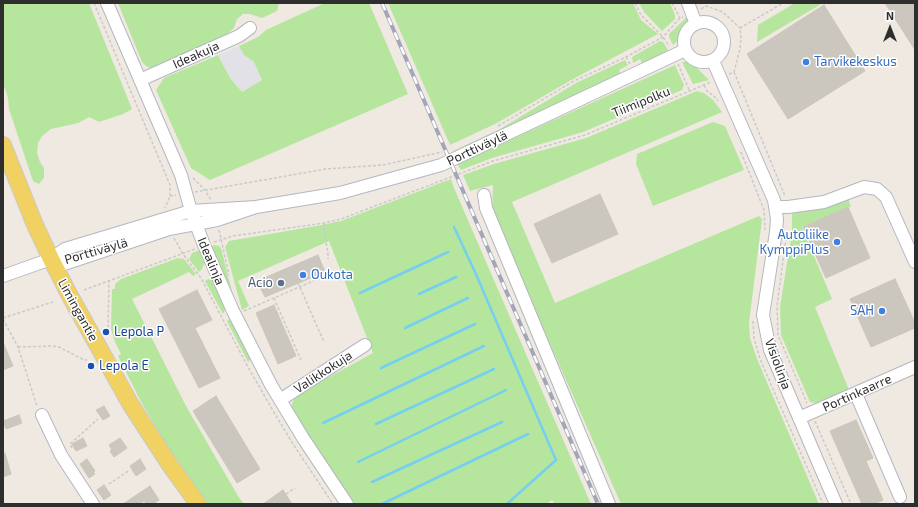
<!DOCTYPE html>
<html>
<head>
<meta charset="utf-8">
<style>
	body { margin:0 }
	#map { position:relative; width:918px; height:507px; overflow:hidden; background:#efe9e1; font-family:"Exo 2",sans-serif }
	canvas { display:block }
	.frame { position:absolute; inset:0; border:4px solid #2e2e2e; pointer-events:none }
	.north { position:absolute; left:870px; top:8px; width:40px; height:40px; -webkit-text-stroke:3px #fff; paint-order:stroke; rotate:0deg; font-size:11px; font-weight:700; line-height:16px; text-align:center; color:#2e2e2e }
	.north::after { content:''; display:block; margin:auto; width:14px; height:18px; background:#2e2e2e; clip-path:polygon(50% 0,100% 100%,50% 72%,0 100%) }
</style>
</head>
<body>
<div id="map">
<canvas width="918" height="507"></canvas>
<div class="frame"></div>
<div class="north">N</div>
</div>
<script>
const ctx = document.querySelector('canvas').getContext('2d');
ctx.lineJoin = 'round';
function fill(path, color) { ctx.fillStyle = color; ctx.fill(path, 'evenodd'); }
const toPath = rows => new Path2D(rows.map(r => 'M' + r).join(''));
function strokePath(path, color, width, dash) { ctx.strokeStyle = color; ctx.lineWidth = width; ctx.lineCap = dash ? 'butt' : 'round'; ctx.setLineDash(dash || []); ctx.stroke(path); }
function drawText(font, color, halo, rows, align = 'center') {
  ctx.font = font + ' "Exo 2",sans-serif'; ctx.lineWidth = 3; ctx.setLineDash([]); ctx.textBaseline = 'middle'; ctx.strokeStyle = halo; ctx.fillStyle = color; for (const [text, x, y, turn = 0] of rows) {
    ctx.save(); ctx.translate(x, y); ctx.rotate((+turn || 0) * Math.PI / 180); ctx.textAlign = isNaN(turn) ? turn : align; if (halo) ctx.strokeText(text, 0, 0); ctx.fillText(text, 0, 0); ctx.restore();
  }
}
const industrial = toPath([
	[239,46,244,55,254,62,262,80,242,92,230,78,218,55]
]);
const green = toPath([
	[3,3,89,3,132,109,123,114,99,122,89,117,78,123,51,129,42,136,38,143,37,153,40,162,44,168,44,178,39,184,33,181,9,109,8,98,3,83],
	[118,3,279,3,277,11,262,18,250,14,243,14,237,19,234,28,227,34,155,67,150,68,146,66,142,62],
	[325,3,369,3,408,94,210,180,191,168,156,90,164,78,218,55,230,78,242,92,262,80,254,62,244,55,239,46,258,37,266,30],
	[388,3,633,3,641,20,658,34,573,79,497,123,450,145],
	[639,3,670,3,675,15,675,19,662,31,644,12],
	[795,3,823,3,757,42,758,25],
	[687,17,688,24,686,30,683,36,673,45,669,37,669,34],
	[660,41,663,42,668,50,661,55,642,63,640,59,633,63,632,57],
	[625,60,628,65,619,70,621,74,454,155,453,151,500,129,576,83],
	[682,62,688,62,695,66,709,80,693,84],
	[675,65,684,85,682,90,583,132,492,158,461,170,457,164],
	[697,91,704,93,713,100,722,112,512,202,555,303,759,216,762,219,749,323,750,338,757,359,819,504,621,504,492,213,493,185,470,191,463,175,494,164,586,138],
	[713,122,725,126,744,170,653,206,636,164,637,154],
	[451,179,454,188,591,504,555,504,552,500,547,504,355,504,292,412,291,408,293,401,298,394,373,353,329,241,238,281,249,306,242,310,225,247,229,241,322,225,341,221],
	[848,198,851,207,848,207,802,227,832,299,815,307,849,390,816,403,810,402,781,335,780,307,792,232,792,214,796,212],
	[215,245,219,246,221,248,235,303,209,247],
	[200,250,205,262,202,269,199,272,189,259,192,253],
	[178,258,184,259,196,274,193,276,189,272,132,299,186,406,238,496,244,504,207,504,176,461,140,400,118,356,121,354,115,342,111,329,112,289,115,289,115,284,121,279],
	[210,278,212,278,226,308,223,314,205,281],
	[231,318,251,359,248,362,227,321]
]);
const stream = toPath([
	[454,227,475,272,556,460,507,504],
	[360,293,448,252],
	[419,294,456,277],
	[405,328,468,298],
	[381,368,475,324],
	[323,423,484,346],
	[376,424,494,369],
	[358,462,506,390],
	[372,482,502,422],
	[382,504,528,434]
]);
const building = toPath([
	[885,3,915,3,915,50,885,3],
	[824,5,865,71,788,119,747,54,824,5],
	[600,194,618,234,552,263,534,224,600,194],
	[848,207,870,258,826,278,803,227,848,207],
	[318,255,325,272,265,297,257,281,318,255],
	[895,279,915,323,915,328,871,347,850,299,895,279],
	[197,290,212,320,195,328,220,378,199,388,159,309,197,290],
	[274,305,296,356,278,364,256,313,274,305],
	[3,342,13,366,3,370,3,342],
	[216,396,260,469,237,483,193,411,216,396],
	[104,406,110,416,103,420,96,410,104,406],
	[19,415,22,423,6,429,3,421,19,415],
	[856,420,873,458,866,461,883,500,874,504,862,504,830,431,856,420],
	[83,438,87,446,76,451,72,444,83,438],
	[120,438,127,448,114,457,110,451,112,450,109,445,120,438],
	[3,453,5,453,11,474,3,477,3,453],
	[87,459,95,471,93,472,95,474,89,478,80,464,87,459],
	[140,459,146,469,136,476,130,466,140,459],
	[104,485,111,495,104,500,97,490,104,485],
	[150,486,159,500,153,504,147,504,144,501,139,504,123,504,150,486],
	[283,490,292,504,263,504,283,490]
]);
const path = toPath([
	[94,3,170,185,170,196,165,208],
	[635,3,641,15,663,37,669,46],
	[672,3,680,18],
	[701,9,706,6,723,12,740,28],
	[626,57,630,64],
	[678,64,690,92],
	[734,72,785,196],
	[729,74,734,72,740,49,741,38,740,28,783,3],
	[704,85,707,91,715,97,718,101],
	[498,126,574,81,626,57,663,37,680,18,683,17],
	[741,152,764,210,765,230],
	[193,178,205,190,211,200],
	[195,192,326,169,383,165,442,152],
	[170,196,176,195],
	[324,223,325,236,328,253,328,259],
	[219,230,229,275],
	[174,238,183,254,201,278,248,367,272,409,293,444,333,504],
	[786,238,777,306,778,335,807,403],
	[214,242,233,236,324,223,341,219,493,161,585,135,711,82],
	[298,283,324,342],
	[84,290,195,249],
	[274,298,301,360],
	[244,311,334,272],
	[3,318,53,302],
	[3,319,18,347,37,406],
	[753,321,754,338,760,359,823,504],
	[106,332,108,329,109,281],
	[18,347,51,346,59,347,84,360,87,360],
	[815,421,851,504],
	[72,448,70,444,98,419],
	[109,484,130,470],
	[286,494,295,488]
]);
const minor = toPath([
	[107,3,181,175,191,211,204,245,233,311,271,385,303,438,347,504],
	[688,3,696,24],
	'684 42a20 20 0 1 1 40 0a20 20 0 1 1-40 0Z',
	[713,61,774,200,777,219,776,232,763,315,770,350,836,504],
	[140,80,239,36,250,28],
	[484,195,486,208,609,504],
	[256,207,340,193,441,165,685,50],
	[776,207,788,207,824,202,864,187,877,189,886,197,915,262],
	[3,276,51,259,65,249,191,211,256,207,217,220,169,229,64,264,51,259],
	[856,394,900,497],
	[280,400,365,345],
	[42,415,61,455,93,504],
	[799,418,915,367]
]);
const major = toPath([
	[3,145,35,225,51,259,70,296,131,405,170,465,198,504]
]);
const rail = toPath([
	[382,3,598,504]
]);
const markers = [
	[806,62,4,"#3f7fe0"],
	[837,242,4,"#3f7fe0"],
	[303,275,4,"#3f7fe0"],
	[281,283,4,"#5c6f8a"],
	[882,311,4,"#3f7fe0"],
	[106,332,4,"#1a4fb4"],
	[91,366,4,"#1a4fb4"]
];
const streetNames = [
	["Ideakuja",196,55,-24],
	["Tiimipolku",641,102,-22],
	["Porttiväylä",477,148,-25],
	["Porttiväylä",96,251,-16],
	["Idealinja",211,261,67],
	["Limingantie",78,310,61],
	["Visiolinja",778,364,70],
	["Valikkokuja",323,372,-33],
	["Portinkaarre",857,393,-24]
];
const shopNames = [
	["Tarvikekeskus",814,62],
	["Autoliike",829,235,"right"],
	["KymppiPlus",829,250,"right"],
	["Oukota",311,275],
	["SAH",874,311,"right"]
];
const serviceNames = [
	["Acio",273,283]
];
const transitNames = [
	["Lepola P",114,332],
	["Lepola E",99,366]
];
fill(industrial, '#e3e1e8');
fill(green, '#b6e59e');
strokePath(stream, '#75cff0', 2.5);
fill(building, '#cbc7bf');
strokePath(building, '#cbc5ba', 1);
strokePath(minor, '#b4b7c1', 14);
strokePath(major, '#c9c9c9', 18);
strokePath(path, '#c9c9c9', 1.5, [3, 2]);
strokePath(minor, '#fff', 12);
strokePath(major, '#f2d163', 16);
strokePath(rail, '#a3a6b8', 4);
strokePath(rail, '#fff', 2.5, [8]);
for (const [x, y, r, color] of markers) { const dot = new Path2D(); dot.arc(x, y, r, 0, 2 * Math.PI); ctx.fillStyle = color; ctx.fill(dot); strokePath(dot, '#fff', 1.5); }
drawText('13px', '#2e2e2e', '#fff', streetNames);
drawText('13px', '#366cbe', '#fff', shopNames, 'left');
drawText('13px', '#4e5e75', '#fff', serviceNames, 'right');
drawText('13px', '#164399', '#fff', transitNames, 'left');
</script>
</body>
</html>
